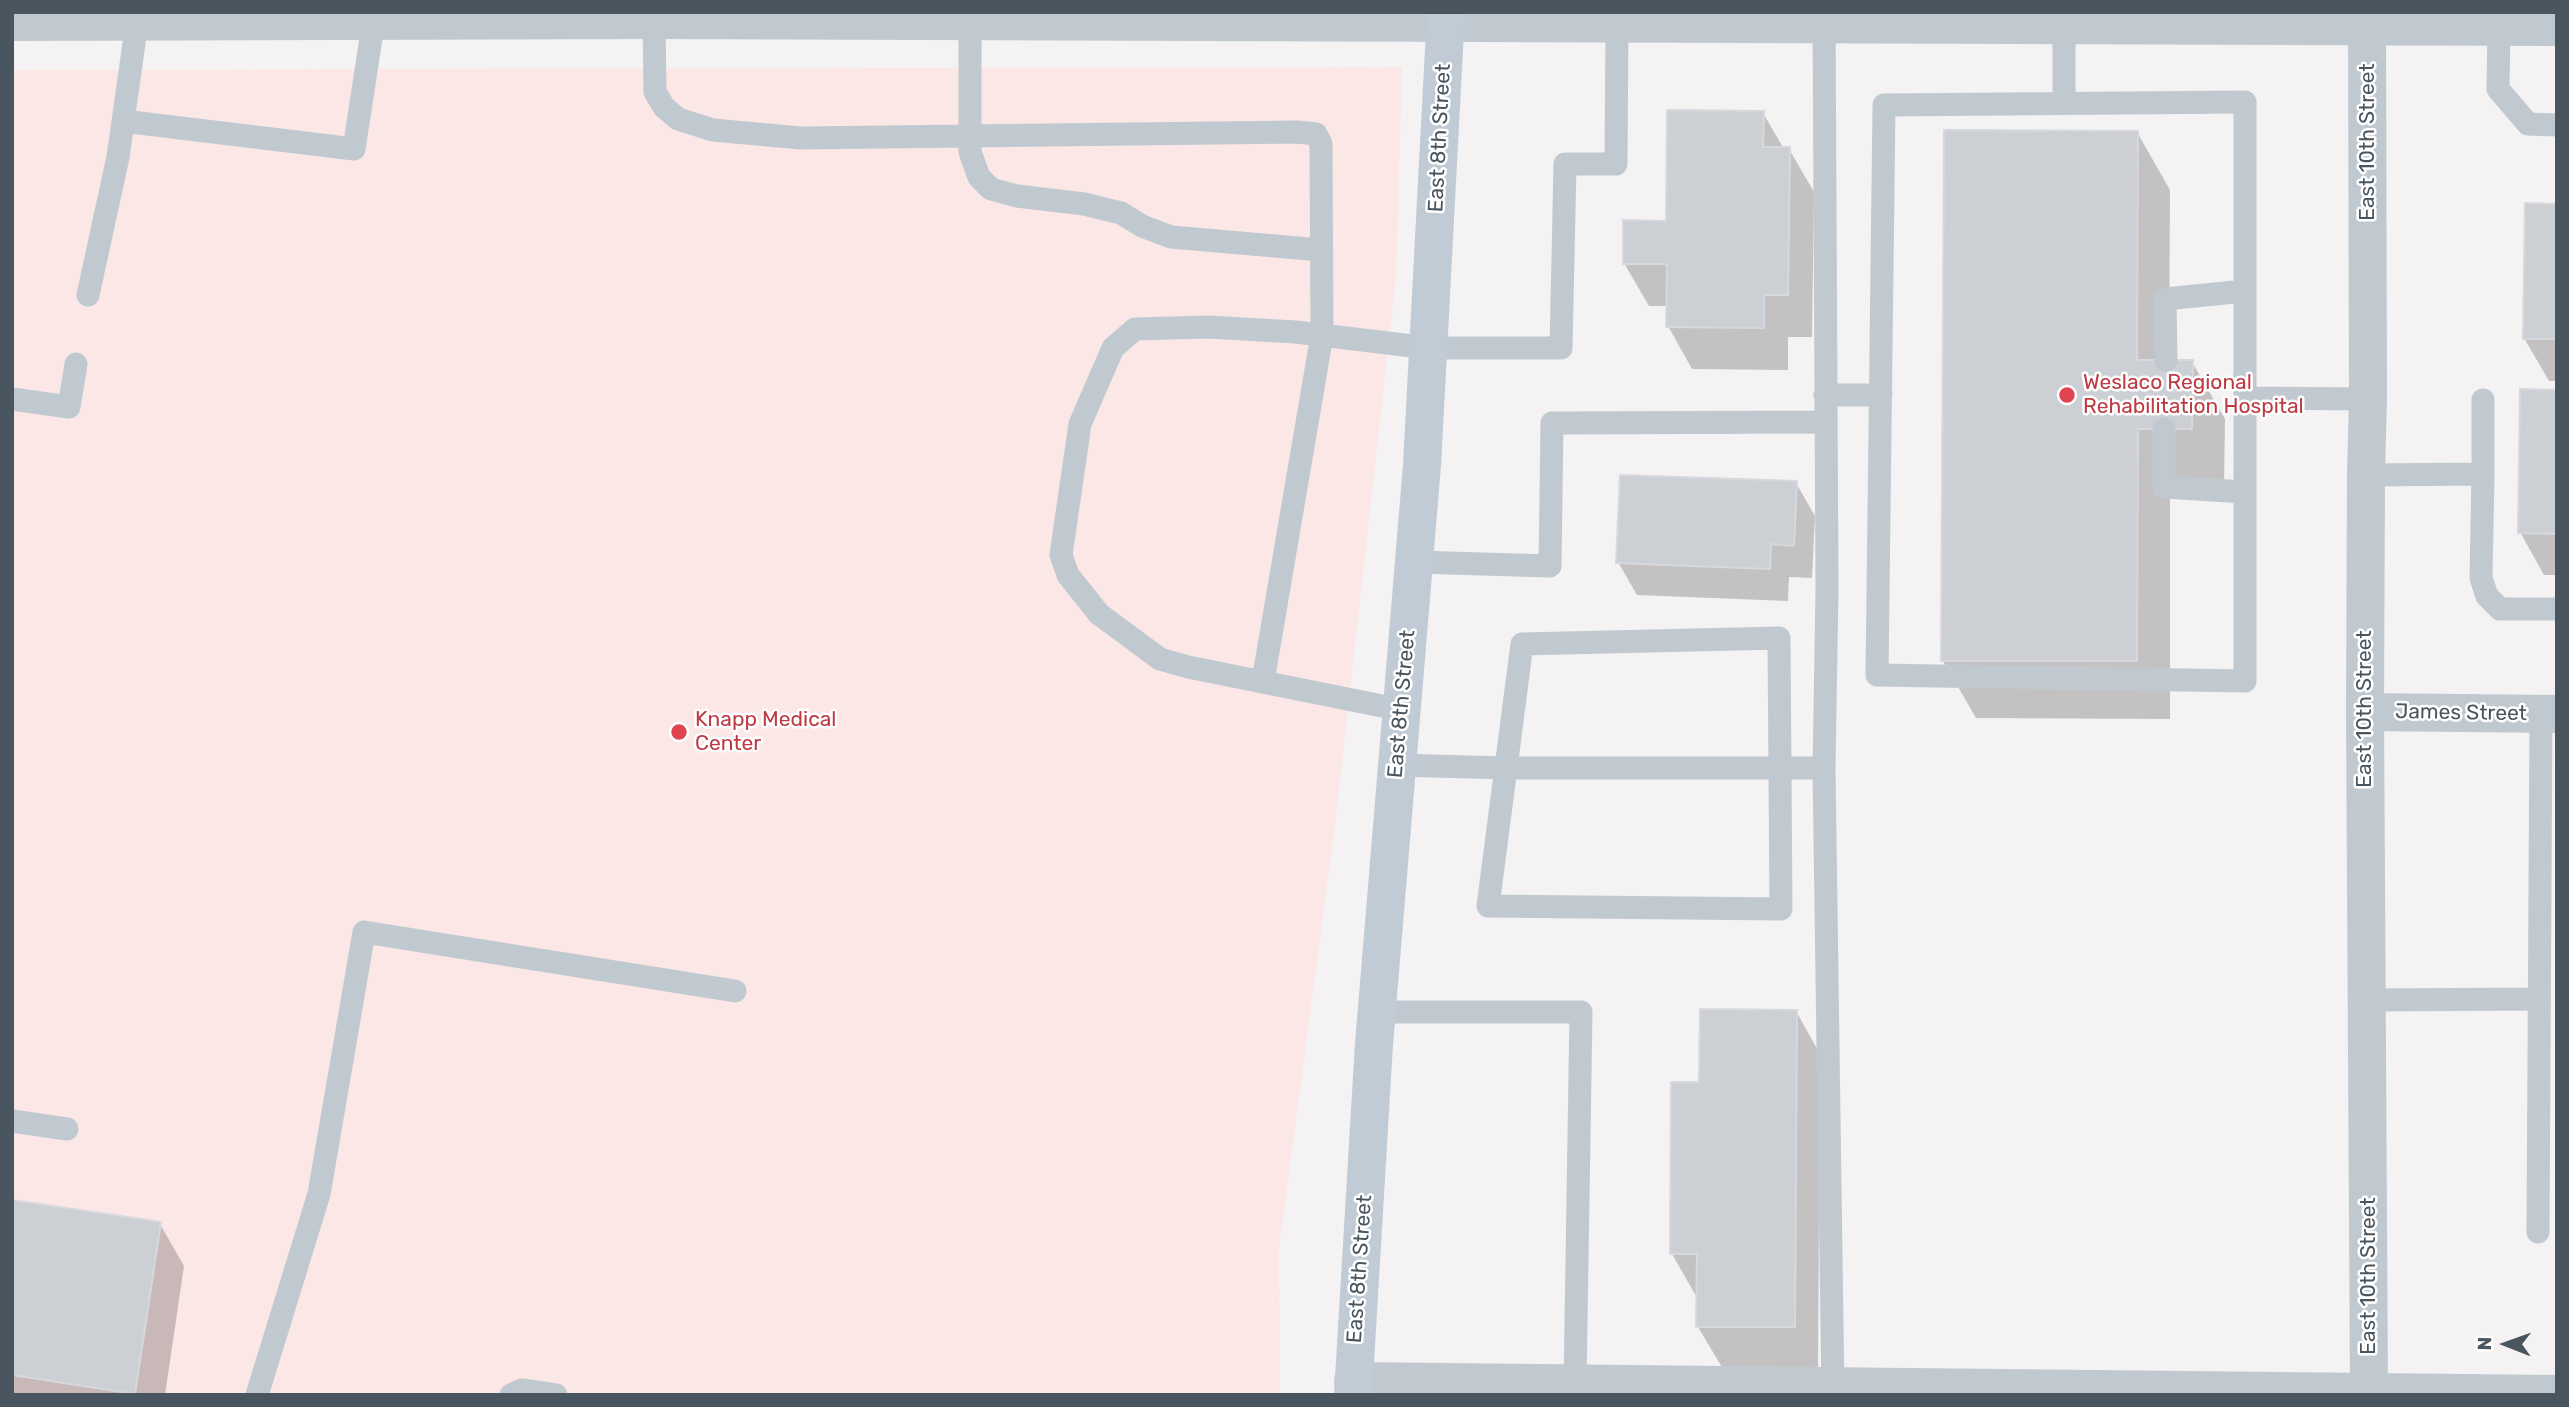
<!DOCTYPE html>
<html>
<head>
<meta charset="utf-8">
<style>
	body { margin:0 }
	#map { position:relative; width:2569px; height:1407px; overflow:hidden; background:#f4f2f2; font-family:Rubik,sans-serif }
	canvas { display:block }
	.frame { position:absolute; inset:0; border:14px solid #4a565f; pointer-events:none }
	.north { position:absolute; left:2471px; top:1309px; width:70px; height:70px; -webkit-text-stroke:5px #fff; paint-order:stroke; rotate:271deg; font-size:19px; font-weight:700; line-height:28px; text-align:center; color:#4a565f }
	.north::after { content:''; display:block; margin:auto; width:24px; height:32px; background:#4a565f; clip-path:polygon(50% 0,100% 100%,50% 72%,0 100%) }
</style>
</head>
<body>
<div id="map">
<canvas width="2569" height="1407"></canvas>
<div class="frame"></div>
<div class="north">N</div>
</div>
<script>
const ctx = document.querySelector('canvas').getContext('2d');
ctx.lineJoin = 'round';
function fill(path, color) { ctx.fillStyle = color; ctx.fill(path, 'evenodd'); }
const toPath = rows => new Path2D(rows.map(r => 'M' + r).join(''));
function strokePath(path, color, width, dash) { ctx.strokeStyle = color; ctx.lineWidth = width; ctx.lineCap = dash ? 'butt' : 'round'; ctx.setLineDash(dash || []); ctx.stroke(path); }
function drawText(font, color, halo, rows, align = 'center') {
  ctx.font = font + ' Rubik,sans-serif'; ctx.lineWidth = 5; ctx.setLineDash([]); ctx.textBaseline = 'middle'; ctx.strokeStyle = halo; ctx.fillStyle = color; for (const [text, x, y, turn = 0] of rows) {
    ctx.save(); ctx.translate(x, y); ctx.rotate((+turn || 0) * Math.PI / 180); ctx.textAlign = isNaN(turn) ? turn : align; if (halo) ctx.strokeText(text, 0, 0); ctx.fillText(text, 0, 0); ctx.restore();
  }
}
const medical = toPath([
	[1402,67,1396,277,1335,825,1279,1248,1280,1395,12,1395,12,70]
]);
const shadow = toPath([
	[1763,113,1784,149,1789,149,1814,192,1812,337,1788,337,1788,370,1692,369,1668,326,1668,306,1649,306,1624,263,1667,223],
	[2137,132,2170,190,2169,362,2192,362,2225,419,2224,486,2170,487,2170,719,1976,718,1943,661],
	[2557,206,2557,381,2549,381,2524,338],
	[2557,391,2557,575,2544,575,2520,532],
	[1796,483,1815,516,1812,578,1789,577,1788,601,1637,595,1618,562],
	[1796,1011,1820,1054,1818,1369,1723,1369,1698,1327,1696,1296,1672,1254,1701,1084],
	[12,1201,160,1224,184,1266,165,1395,12,1395]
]);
const building = toPath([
	[1667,110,1764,111,1763,147,1790,147,1788,295,1764,295,1764,328,1666,327,1667,264,1623,264,1623,220,1666,221,1667,110],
	[1944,130,2138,131,2137,360,2193,360,2192,429,2138,429,2137,661,1941,661,1944,130],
	[2525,203,2557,204,2557,339,2523,339,2525,203],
	[2520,389,2557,390,2557,534,2518,533,2520,389],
	[1620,475,1797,481,1794,546,1771,544,1770,569,1616,563,1620,475],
	[1700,1009,1797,1010,1795,1327,1696,1327,1697,1254,1670,1254,1671,1082,1699,1082,1700,1009],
	[12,1200,161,1222,135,1394,12,1375,12,1200]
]);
const lane = toPath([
	[1824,12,1827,589,1824,768,1833,1395],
	[654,20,655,92,664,107,678,119,713,130,801,138,1297,132,1316,134,1321,144,1322,335,1263,681],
	[970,22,970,152,979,177,991,189,1017,196,1084,204,1121,213,1142,226,1171,237,1321,250],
	[2064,24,2064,103],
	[2499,26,2498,89,2528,124,2557,125],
	[123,121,354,149,375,12],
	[88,295,118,157,137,22],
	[2166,360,2165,299,2245,291],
	[1825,395,1881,395],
	[2245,398,2245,102,1884,105,1877,675,2245,681,2245,398,2368,399],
	[12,399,69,407,76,364],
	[2164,429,2164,487,2245,492],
	[2483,474,2481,578,2487,596,2500,609,2557,609],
	[2366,475,2483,474,2483,400],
	[1414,562,1550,566,1552,423,1826,422],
	[1779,638,1781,909,1488,906,1522,644,1779,638],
	[1402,710,1188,667,1160,659,1099,614,1068,575,1061,555,1080,424,1113,348,1135,329,1208,327,1296,332,1429,348,1561,348,1565,164,1616,164,1617,23],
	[1397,765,1506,768,1824,768],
	[2367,1000,2539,999],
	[1377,1012,1581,1012,1575,1384],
	[12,1121,67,1129],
	[2538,1232,2541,714],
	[257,1395,319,1194,364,932,735,991],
	[511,1395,522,1390,556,1395]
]);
const street = toPath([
	[12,22,654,20,2557,27],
	[2367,25,2368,399,2366,475,2365,712,2369,1392],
	[2365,712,2557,714],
	[1353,1381,2557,1394]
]);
const secondary = toPath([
	[1353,1395,1374,1044,1422,465,1446,12]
]);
const markers = [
	[2067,395,9,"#e0444e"],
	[679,732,9,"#e0444e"]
];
const streetNames = [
	["East 8th Street",1440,138,-87],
	["East 10th Street",2368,142,-90],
	["East 8th Street",1402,704,-85],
	["East 10th Street",2365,709,-90],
	["James Street",2461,713,1],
	["East 8th Street",1360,1269,-86],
	["East 10th Street",2369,1276,-90]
];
const healthNames = [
	["Weslaco Regional",2083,383],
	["Rehabilitation Hospital",2083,407],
	["Knapp Medical",695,720],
	["Center",695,744]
];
fill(medical, '#fbe7e6');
fill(shadow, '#0003');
fill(building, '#cccfd4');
strokePath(building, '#d7d8dd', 2);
strokePath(lane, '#c1c9d0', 23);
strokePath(street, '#c1c9d0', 38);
strokePath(secondary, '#c1cbd5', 38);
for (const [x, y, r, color] of markers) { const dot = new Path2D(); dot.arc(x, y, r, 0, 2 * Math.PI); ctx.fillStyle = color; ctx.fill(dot); strokePath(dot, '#fff', 2.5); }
drawText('21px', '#4a565f', '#fff', streetNames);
drawText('21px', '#be3a42', '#fff', healthNames, 'left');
</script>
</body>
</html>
